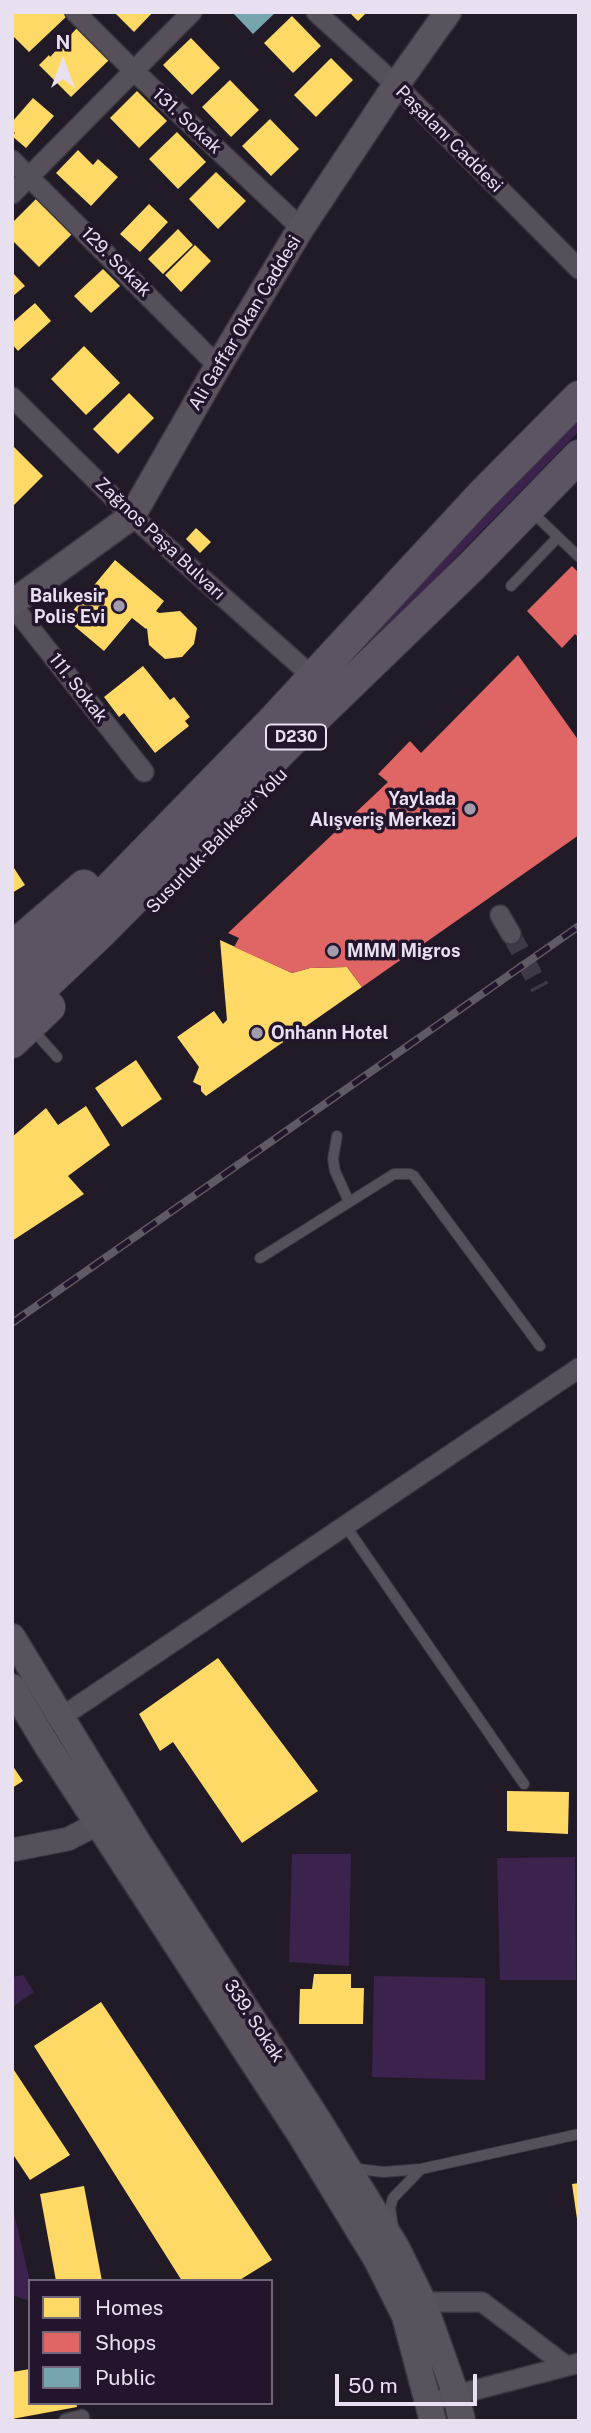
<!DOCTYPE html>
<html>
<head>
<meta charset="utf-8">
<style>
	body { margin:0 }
	#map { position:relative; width:591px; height:2433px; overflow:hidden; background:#211a27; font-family:"Public Sans",sans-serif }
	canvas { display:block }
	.frame { position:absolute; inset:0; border:14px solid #e8e0f0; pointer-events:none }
	.legend { position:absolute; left:28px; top:2279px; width:245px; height:126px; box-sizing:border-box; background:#22152c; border:2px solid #71667a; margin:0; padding:9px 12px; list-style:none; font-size:21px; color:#e8e0f0 }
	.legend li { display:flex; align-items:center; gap:14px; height:35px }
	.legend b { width:35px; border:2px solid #71667a }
	.north { position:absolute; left:28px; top:28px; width:70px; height:70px; -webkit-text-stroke:5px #22152c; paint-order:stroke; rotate:0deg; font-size:19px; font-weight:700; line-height:28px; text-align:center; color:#e8e0f0 }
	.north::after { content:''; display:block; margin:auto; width:24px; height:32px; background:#e8e0f0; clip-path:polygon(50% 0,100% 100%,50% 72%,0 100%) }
	.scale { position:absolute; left:335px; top:2374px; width:142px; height:32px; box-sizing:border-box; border:4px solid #e8e0f0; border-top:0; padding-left:9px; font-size:21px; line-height:24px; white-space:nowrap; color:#e8e0f0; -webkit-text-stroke:5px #22152c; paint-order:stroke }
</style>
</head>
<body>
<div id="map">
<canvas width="591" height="2433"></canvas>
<div class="frame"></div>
<ul class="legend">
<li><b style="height:19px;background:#ffd966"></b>Homes</li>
<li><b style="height:19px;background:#e06666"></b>Shops</li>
<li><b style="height:19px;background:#76a5af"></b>Public</li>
</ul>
<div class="north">N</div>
<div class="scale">50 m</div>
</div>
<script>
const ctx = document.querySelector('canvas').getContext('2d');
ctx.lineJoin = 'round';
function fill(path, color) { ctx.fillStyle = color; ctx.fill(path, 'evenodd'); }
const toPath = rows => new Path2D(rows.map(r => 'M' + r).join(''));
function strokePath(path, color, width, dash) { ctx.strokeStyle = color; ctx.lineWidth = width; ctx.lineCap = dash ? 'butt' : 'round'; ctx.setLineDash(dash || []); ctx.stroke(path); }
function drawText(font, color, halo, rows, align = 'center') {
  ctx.font = font + ' "Public Sans",sans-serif'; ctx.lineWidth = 7; ctx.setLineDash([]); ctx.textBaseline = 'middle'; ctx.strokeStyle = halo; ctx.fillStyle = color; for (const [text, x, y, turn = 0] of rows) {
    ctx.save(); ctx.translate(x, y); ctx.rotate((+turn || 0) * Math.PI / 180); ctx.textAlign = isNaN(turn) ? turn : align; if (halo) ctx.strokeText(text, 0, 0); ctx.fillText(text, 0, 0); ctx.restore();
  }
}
const green = toPath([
	[579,418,579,431,338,678,243,763,475,521],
	[292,1854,351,1854,349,1966,289,1962],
	[575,1857,576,1980,500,1980,497,1858],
	[23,1975,34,1992,12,2007,12,1977],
	[374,1976,485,1978,485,2080,372,2077],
	[12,2204,30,2282,30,2301,12,2295]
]);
const homes = toPath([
	[12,12,63,12,67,16,29,52,12,35],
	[118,12,153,12,134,32,116,14],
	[349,12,367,12,358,21],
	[292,16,321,46,293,73,264,43],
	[77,28,109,60,71,97,39,65,49,55,50,57],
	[191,38,220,68,192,95,163,65],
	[331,58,353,80,316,117,294,95],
	[230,80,259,110,231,137,202,107],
	[137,91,167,121,139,148,110,118],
	[33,98,54,116,26,148,12,136,15,133,12,130,12,122],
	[270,119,299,149,271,176,242,146],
	[177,132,206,162,178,189,149,159],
	[78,150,93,165,98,159,118,177,91,206,56,173],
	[216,172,246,201,218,229,189,199],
	[36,199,72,234,39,267,12,240,12,223],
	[149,204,168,222,140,252,120,234],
	[178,229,193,245,163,274,148,259],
	[195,245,211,261,181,292,165,275],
	[103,269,120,286,91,313,74,296],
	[12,272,25,286,12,297],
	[35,303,51,321,18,351,12,344,12,323],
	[84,346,120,383,86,415,51,379],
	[129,393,154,418,118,454,93,429],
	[12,445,43,476,12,507],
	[196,528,211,542,200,553,186,539],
	[115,560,164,601,156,611,159,613,180,611,197,628,194,644,182,657,165,659,149,645,147,628,146,629,132,618,104,651,66,619],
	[143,666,170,700,174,697,190,717,185,721,189,726,155,753,124,713,119,717,104,697],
	[12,865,25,885,12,893],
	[220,940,292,973,310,968,347,967,362,987,206,1096,201,1091,201,1086,193,1082,199,1067,177,1037,214,1011,223,1024,227,1020],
	[136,1060,162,1099,122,1127,95,1088],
	[86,1106,110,1145,68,1176,84,1194,12,1241,12,1137,46,1108,58,1125],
	[218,1658,318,1791,242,1843,173,1742,160,1751,139,1714],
	[12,1765,23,1781,12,1788],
	[507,1791,569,1792,568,1834,507,1831],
	[314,1974,351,1974,351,1988,364,1988,363,2024,299,2024,300,1989,312,1989],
	[101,2002,272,2260,238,2281,182,2281,34,2046],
	[12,2067,70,2155,30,2180,12,2153],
	[579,2183,579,2219,577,2219,572,2184],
	[84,2186,102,2281,56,2281,40,2194],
	[30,2369,30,2403,76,2403,77,2407,12,2419,12,2372]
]);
const shops = toPath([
	[572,566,579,573,579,638,575,634,562,648,527,611],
	[518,655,579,741,579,835,362,987,347,967,310,968,292,973,234,947,239,938,228,933,388,782,378,774,410,741,421,753]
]);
const public = toPath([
	[232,12,276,12,253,34]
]);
const minorTunnel = toPath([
	[511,934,540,988]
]);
const service = toPath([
	[531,511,579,557],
	[511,586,558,537],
	[32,1029,57,1057],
	[337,1136,333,1159,335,1171,349,1202],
	[260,1258,394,1174,410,1174,414,1176,540,1346],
	[345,1525,524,1784],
	[352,2168,383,2172,421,2169,579,2134],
	[393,2227,390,2208,393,2198,421,2169]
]);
const pedestrian = toPath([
	[66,2421,82,2417]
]);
const minor = toPath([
	[75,12,134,71,301,228],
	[316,12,396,85,579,269],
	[12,160,218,366],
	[12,194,192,12],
	[12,397,132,516,313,677],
	[12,605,144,772],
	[500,915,511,934],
	[60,1718,579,1368],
	[423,2302,482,2302,565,2365],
	[444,2398,579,2363]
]);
const tertiary = toPath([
	[12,1850,68,1839,99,1823]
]);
const secondary = toPath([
	[12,603,132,516,218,366,301,228,396,85,448,12],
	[12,1637,138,1843,318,2120,396,2247,423,2302,456,2395,462,2421],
	[12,1687,48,1747,302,2137,377,2260,405,2316,433,2421]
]);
const trunk = toPath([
	[12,948,84,886],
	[12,985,80,919,271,723,481,496,579,397],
	[12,1016,100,933,292,740,473,565,579,456],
	[12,1042,49,1007]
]);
const rail = toPath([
	[12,1323,579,926]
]);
const markers = [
	[119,606,7,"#a29baa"],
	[470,809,7,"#a29baa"],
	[333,951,7,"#a29baa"],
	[257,1033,7,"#a29baa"]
];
const shields = [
	[296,737,60]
];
const shieldNames = [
	["D230",296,737]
];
const streetNames = [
	["131. Sokak",187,121,43],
	["Paşalanı Caddesi",449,139,45],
	["129. Sokak",116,262,45],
	["Ali Gaffar Okan Caddesi",245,323,-59],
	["Zağnos Paşa Bulvarı",160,539,43],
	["111. Sokak",78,688,52],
	["Susurluk-Balıkesir Yolu",217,841,-46],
	["339. Sokak",254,2021,57]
];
const poiNames = [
	["Balıkesir",105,596],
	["Polis Evi",105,617],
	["Yaylada",456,799],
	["Alışveriş Merkezi",456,820],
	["MMM Migros",347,951,"left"],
	["Onhann Hotel",271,1033,"left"]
];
fill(green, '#3c234e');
fill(homes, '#ffd966');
fill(shops, '#e06666');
fill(public, '#76a5af');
strokePath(minorTunnel, '#3f3845', 19, [19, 10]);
strokePath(service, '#3b3540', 12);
strokePath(pedestrian, '#3b3540', 17);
strokePath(minor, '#3b3540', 22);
strokePath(tertiary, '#3b3540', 25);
strokePath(secondary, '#3b3540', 29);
strokePath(trunk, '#3b3540', 34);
strokePath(service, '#55505a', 10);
strokePath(pedestrian, '#55505a', 14);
strokePath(minor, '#55505a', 19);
strokePath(tertiary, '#55505a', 23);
strokePath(secondary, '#59535e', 26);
strokePath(trunk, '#5c5463', 32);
strokePath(rail, '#5f5a63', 8);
strokePath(rail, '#22152c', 5, [16]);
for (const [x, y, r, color] of markers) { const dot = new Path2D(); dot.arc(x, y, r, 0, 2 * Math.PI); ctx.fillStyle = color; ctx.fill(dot); strokePath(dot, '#22152c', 2.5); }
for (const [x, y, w] of shields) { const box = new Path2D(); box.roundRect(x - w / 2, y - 12.5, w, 25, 5); ctx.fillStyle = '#22152c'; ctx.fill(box); strokePath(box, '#e8e0f0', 2); }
drawText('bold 16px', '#e8e0f0', null, shieldNames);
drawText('18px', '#e8e0f0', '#22152c', streetNames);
drawText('bold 18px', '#e8e0f0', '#22152c', poiNames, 'right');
</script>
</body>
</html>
